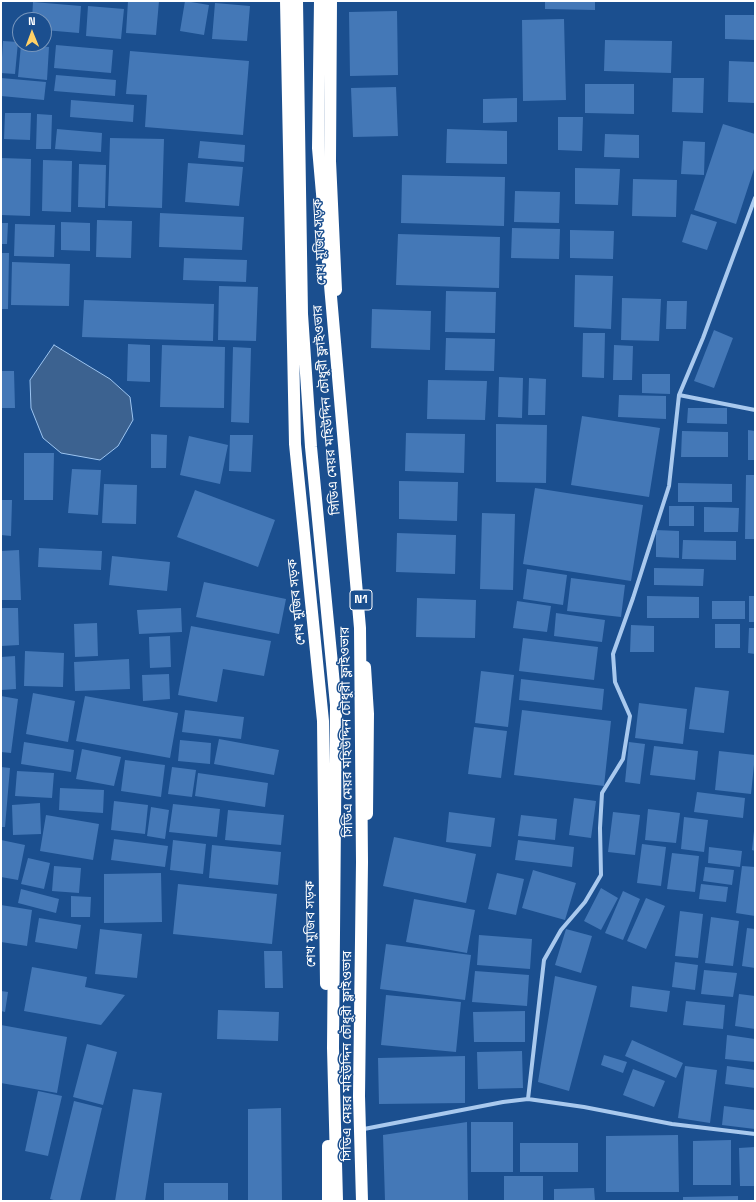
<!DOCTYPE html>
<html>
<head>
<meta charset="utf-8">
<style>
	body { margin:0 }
	#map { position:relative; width:756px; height:1202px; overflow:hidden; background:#1b4f8f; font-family:"Space Grotesk",sans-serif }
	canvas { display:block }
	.frame { position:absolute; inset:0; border:2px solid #fff; pointer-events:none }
	.north { position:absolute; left:12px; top:12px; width:40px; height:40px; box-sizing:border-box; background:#1b4f8f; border:1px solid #7695bc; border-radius:50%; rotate:359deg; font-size:11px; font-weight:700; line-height:16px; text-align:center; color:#fff }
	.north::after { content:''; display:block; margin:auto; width:14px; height:18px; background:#ffd166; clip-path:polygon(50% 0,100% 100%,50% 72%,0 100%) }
</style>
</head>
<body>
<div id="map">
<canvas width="756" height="1202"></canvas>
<div class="frame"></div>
<div class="north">N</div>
</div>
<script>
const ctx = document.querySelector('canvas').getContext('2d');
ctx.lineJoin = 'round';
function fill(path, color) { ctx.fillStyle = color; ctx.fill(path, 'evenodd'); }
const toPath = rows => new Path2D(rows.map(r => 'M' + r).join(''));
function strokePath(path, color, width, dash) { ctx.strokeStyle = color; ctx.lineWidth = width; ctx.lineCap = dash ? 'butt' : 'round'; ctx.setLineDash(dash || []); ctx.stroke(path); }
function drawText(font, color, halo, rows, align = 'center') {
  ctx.font = font + ' "Space Grotesk","Noto Sans Bengali",sans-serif'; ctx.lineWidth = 3; ctx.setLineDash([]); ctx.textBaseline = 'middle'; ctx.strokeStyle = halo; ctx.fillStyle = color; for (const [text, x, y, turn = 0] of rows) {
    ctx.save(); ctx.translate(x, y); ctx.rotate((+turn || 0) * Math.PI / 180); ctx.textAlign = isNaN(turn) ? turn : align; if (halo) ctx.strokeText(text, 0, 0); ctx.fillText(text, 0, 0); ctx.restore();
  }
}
const water = toPath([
	[54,345,110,379,130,397,133,420,118,446,100,460,61,453,43,438,31,408,30,380,54,345]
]);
const building = toPath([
	[128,1,159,1,156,35,126,33],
	[185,1,209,5,204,35,180,31],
	[545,1,595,1,595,10,545,9],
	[33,2,81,6,79,33,44,30,44,20,32,20],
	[215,3,250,6,247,41,212,39],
	[88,6,124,9,121,39,86,36],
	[397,11,398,75,350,76,349,12],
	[725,15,755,15,755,40,725,39],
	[564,19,566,100,523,101,522,20],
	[605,40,672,41,671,73,604,71],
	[3,41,18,42,15,74,1,73],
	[21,45,49,47,47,80,18,77],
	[56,45,113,50,111,73,54,68],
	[130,51,249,61,243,135,145,127,147,95,126,94],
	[729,61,755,62,755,103,728,102],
	[56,75,116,80,115,96,54,91],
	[1,78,46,82,44,100,1,96],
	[673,78,704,78,703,113,672,112],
	[585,84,634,84,634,114,585,113],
	[396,87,398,136,353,137,351,88],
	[517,98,517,122,483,123,483,99],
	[71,100,134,105,133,122,70,117],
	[5,113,31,113,30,140,4,139],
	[37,114,52,115,51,149,36,149],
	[558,117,583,117,582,151,558,150],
	[723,124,755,134,755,166,736,224,694,210],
	[57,129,102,133,101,152,55,149],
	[447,129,507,131,507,164,446,163],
	[605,134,639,135,639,158,604,157],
	[110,138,164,139,162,208,108,206],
	[200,141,245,145,244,162,198,158],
	[683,141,705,142,704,175,681,174],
	[1,158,31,159,30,216,1,215],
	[43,160,72,161,71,212,42,211],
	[188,163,243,167,239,206,185,202],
	[79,164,106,165,105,208,78,207],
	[575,168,620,169,618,205,575,204],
	[402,175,505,177,504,226,401,223],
	[633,179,677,180,676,217,632,216],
	[515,191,560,192,559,223,514,222],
	[160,213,244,217,242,250,159,247],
	[691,214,717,222,707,250,682,242],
	[97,220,132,221,131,258,96,257],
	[61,222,90,223,90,251,61,250],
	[1,223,8,223,7,244,1,244],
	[15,224,55,225,54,257,14,256],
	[512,228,560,229,559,259,511,258],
	[570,230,614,231,613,259,570,258],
	[398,234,500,237,499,288,396,285],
	[1,253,9,253,8,309,1,309],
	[184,258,247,260,246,282,183,280],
	[12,262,70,264,69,306,11,305],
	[575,275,613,276,611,329,574,327],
	[219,286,258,287,256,341,218,340],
	[446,291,496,292,495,333,445,332],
	[622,298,661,299,659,341,621,340],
	[84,300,214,304,213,341,82,337],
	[667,301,687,301,686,329,666,329],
	[372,309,431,311,430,350,371,348],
	[714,330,733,338,714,388,694,381],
	[583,333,605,333,604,378,582,377],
	[446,338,495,339,494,371,445,370],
	[128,344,150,345,150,382,127,381],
	[162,345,225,347,224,408,160,407],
	[614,345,633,346,632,380,613,380],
	[233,347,251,348,249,423,231,422],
	[1,371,14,371,15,408,1,408],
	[642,374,670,374,670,394,642,393],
	[499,377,523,378,522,418,498,417],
	[529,378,546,379,545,415,528,415],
	[428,380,487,381,485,420,427,419],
	[619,395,666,396,666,419,618,417],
	[688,408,727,408,727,424,687,423],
	[582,416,660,428,649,497,571,485],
	[496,424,547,425,546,483,496,482],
	[748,430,755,431,755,460,748,460],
	[682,431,728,432,728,457,681,457],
	[406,433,465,434,464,473,405,471],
	[151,434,167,435,166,468,151,468],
	[230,435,253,435,251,472,229,471],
	[189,436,228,445,220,484,180,475],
	[24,453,54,453,53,500,24,500],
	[72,469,101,470,98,515,68,513],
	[746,475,755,475,755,539,745,539],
	[399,481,458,482,457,521,399,519],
	[678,483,732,484,732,502,678,502],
	[104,484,137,485,136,524,102,523],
	[535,488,643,505,631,581,523,564],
	[195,490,275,520,258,567,177,537],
	[1,500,12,500,11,536,1,535],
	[669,506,694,506,694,526,669,526],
	[704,507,739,508,738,532,704,532],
	[482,513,515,514,513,590,480,589],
	[656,530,679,531,679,558,656,557],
	[397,533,456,535,455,574,396,572],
	[683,540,736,541,736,560,682,559],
	[39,548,102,551,101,570,38,567],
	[19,550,21,600,1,600,1,551],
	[112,556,170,562,167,591,109,585],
	[654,568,704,569,703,586,654,585],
	[527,569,567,575,563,605,523,599],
	[571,578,625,585,621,617,567,611],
	[204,582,286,599,279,634,196,617],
	[647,596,699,597,699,618,647,618],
	[749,596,755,596,755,622,749,622],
	[417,598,476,600,475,638,416,637],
	[517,601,551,606,547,632,513,628],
	[712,601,745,601,745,619,712,619],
	[1,608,18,608,19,645,1,646],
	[181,608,182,632,139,634,137,610],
	[556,613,605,620,602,642,554,636],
	[97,623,98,656,75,657,74,624],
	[715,624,740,624,740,648,715,648],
	[631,625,654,626,654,652,630,652],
	[191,626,271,641,264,676,223,669,217,702,178,695],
	[749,628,755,628,755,654,748,653],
	[170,636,171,667,150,668,149,637],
	[523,638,598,647,594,680,519,671],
	[25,651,64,653,63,687,24,686],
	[15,656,16,689,1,690,1,657],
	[129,659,130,689,75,691,74,662],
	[481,671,514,675,508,727,475,723],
	[169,674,170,699,143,701,142,675],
	[521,679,604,689,602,710,519,700],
	[695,687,729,691,724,733,689,729],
	[33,693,75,701,68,742,26,734],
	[1,696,18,699,11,753,1,752],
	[85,696,178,713,170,758,76,741],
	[639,703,687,709,683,744,635,738],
	[185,710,244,717,241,739,182,732],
	[522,710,611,721,604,786,514,775],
	[474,727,507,731,501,778,468,774],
	[219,739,279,750,274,775,214,764],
	[180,740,211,743,210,764,178,761],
	[24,742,74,750,71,772,21,764],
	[629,742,645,744,640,784,625,782],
	[654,746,698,751,695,780,650,775],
	[82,749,121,757,114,786,76,779],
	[719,751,755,755,751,794,715,790],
	[125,760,165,765,161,797,121,791],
	[1,767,10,768,5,827,1,827],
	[172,767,196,770,192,797,168,794],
	[17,771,54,773,52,798,15,796],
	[198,773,268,783,265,807,195,796],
	[60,788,104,790,103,813,59,810],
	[697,792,745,798,743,818,694,812],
	[574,798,596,801,591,838,569,835],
	[114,801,148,805,145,834,111,830],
	[40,803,41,834,13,835,12,805],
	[173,804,220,809,217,837,169,832],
	[151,807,169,810,165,839,147,836],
	[648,809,680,813,676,843,645,840],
	[228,810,284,815,281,845,225,840],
	[449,812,495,818,491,847,446,842],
	[613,812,640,815,635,855,608,852],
	[46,815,99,824,93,860,40,851],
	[521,815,557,819,555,840,518,836],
	[684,817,708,820,704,852,681,849],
	[754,831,755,831,755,851,752,850],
	[394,837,476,854,466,903,383,886],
	[114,839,168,846,165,867,111,860],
	[1,840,25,845,18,880,1,877],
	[173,840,206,844,203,874,170,870],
	[518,840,574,847,572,867,515,860],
	[642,844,666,847,661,886,637,883],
	[212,845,281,852,278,885,209,878],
	[709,847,742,851,740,867,708,863],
	[672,853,699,856,695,892,667,889],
	[28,858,50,863,44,889,21,884],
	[54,866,81,868,79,893,52,891],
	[742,866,755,867,755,916,736,913],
	[705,867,734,870,732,885,703,881],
	[533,870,576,883,565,920,522,908],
	[161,873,162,922,104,923,104,874],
	[497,873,524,879,516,915,488,909],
	[178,884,277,894,272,944,173,934],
	[701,884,728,887,726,902,699,899],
	[601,888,618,898,601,930,584,921],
	[21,889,59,899,56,913,18,903],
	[623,891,640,899,623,940,605,933],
	[71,896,91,897,90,917,71,917],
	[646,898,665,906,646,949,627,941],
	[414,899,475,910,467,953,406,942],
	[1,905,32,910,27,946,1,942],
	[680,911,703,914,698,958,675,956],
	[711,917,739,921,733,966,705,963],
	[39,918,81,925,77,949,35,942],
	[747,928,755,929,755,968,742,966],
	[100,929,142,934,137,978,95,974],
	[566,929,592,936,581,973,555,965],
	[479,935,532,939,530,969,477,965],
	[386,944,471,955,465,1000,380,989],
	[264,951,282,951,283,988,265,988],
	[675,962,698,965,695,990,672,987],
	[32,967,87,977,85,987,125,995,101,1025,24,1011],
	[704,970,737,973,733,997,701,994],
	[475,971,529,975,527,1006,472,1002],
	[555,976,597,986,569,1091,538,1082],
	[632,986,670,991,667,1012,630,1007],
	[1,991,8,992,5,1012,1,1011],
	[739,994,755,996,755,1029,735,1026],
	[386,995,461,1002,456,1052,381,1045],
	[686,1001,725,1005,723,1029,683,1025],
	[218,1010,279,1012,278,1041,217,1039],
	[525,1011,525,1042,474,1042,473,1012],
	[1,1025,67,1037,57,1093,1,1083],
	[727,1035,755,1039,755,1062,725,1059],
	[632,1040,683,1063,676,1078,625,1056],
	[87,1044,117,1052,103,1105,73,1097],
	[522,1051,523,1088,478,1089,477,1052],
	[604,1055,627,1062,623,1073,601,1065],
	[465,1056,465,1103,379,1104,378,1058],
	[685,1066,717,1070,710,1123,678,1118],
	[727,1066,755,1070,755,1088,725,1084],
	[633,1069,665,1081,654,1107,623,1095],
	[133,1089,162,1093,145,1201,115,1201],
	[38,1091,62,1096,48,1156,25,1151],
	[74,1101,102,1108,80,1201,57,1201,50,1199],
	[724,1106,755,1110,755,1129,722,1125],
	[281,1108,282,1201,248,1201,248,1109],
	[467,1122,468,1201,385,1201,383,1135],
	[471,1122,513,1122,513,1172,471,1172],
	[678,1135,679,1192,606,1192,606,1136],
	[731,1140,731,1185,693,1185,693,1141],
	[520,1143,578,1143,578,1172,520,1172],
	[755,1147,755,1186,740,1186,739,1148],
	[504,1176,543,1176,543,1201,504,1201],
	[164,1183,228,1183,228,1201,164,1201],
	[594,1188,595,1201,554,1201,554,1189],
	[738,1196,738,1201,683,1201,683,1197]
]);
const street = toPath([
	[679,395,703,338,755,198],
	[528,1099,544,960,561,930,585,902,601,875,600,828,602,793,623,759,630,716,615,682,613,654,633,598,669,486,679,395,755,410],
	[364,1129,503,1102,528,1099,584,1107,672,1124,755,1134]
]);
const highway = toPath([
	[286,1,295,444,323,721,326,984],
	[297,1,302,314,311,447,336,705,333,1048,337,1201],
	[331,1,330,161,336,290],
	[365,667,368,714,367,814],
	[328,1146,328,1201]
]);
const highwayBridge = toPath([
	[320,1,318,148,360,628,362,862,359,1096,362,1201]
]);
const shields = [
	[361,600,22]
];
const shieldNames = [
	["N1",361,600]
];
const streetNames = [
	["শেখ মুজিব সড়ক",320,242,-93],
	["সিডিএ মেয়র মহিউদ্দিন চৌধুরী ফ্লাইওভার",327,410,-95],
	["শেখ মুজিব সড়ক",297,602,-96],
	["সিডিএ মেয়র মহিউদ্দিন চৌধুরী ফ্লাইওভার",347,732,-91],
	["শেখ মুজিব সড়ক",311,924,-91],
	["সিডিএ মেয়র মহিউদ্দিন চৌধুরী ফ্লাইওভার",347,1056,-90]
];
fill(water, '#3c6290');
strokePath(water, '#9cc4f0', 1);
fill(building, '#4478b7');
strokePath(street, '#a9c9ee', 4);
strokePath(highway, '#fff', 12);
strokePath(highwayBridge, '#fff', 12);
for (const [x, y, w] of shields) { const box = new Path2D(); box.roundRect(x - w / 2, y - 10, w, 20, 3); ctx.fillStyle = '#1b4f8f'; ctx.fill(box); strokePath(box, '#fff', 1); }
drawText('bold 12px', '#fff', null, shieldNames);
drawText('13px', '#fff', '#1b4f8f', streetNames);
</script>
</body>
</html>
